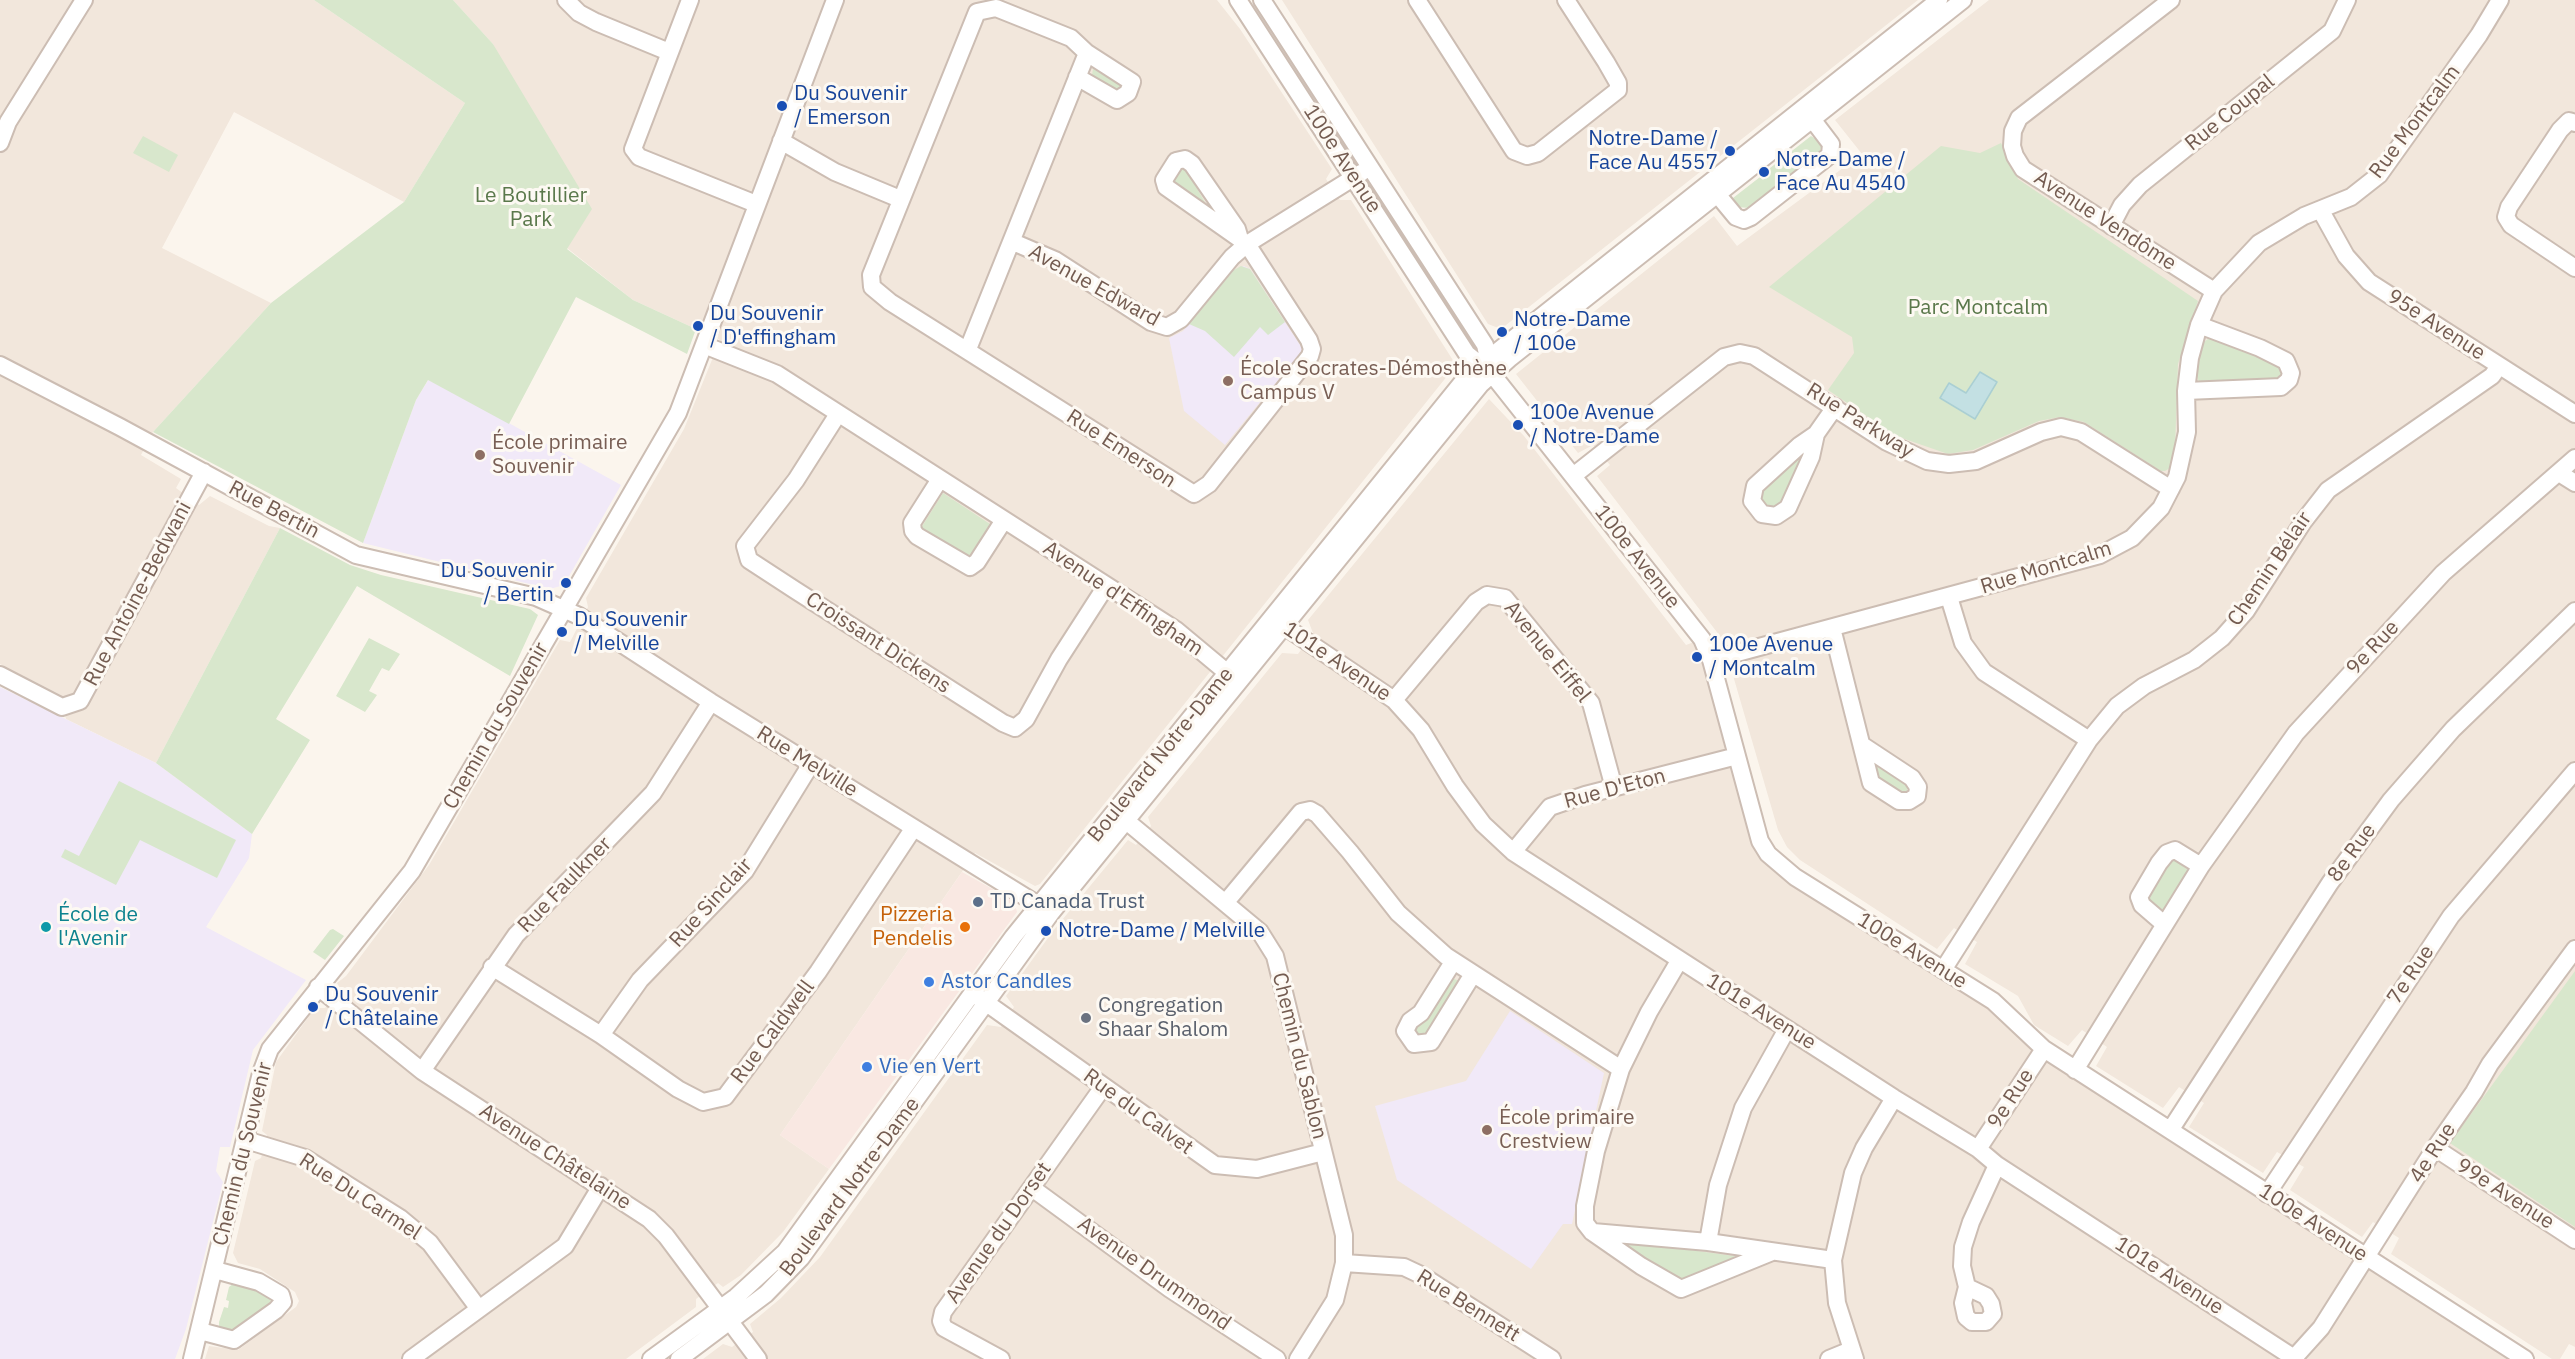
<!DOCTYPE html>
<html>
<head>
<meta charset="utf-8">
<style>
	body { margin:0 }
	canvas { display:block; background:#fbf5ed }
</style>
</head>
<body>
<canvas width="2575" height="1359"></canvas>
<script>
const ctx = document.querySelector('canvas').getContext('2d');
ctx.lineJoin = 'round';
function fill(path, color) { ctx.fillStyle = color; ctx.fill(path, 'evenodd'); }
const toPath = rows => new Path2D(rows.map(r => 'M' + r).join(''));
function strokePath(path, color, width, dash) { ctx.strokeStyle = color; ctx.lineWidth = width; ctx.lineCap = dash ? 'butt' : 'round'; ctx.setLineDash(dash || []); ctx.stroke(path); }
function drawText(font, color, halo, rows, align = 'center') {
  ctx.font = font + ' "IBM Plex Sans",sans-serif'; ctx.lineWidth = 6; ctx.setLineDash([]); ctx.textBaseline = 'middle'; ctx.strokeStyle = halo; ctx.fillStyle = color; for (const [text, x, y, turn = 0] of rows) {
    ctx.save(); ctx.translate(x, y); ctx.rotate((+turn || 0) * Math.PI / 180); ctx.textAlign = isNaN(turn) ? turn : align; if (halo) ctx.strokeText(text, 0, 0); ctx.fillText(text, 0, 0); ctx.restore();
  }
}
const residential = toPath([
	[0,0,314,0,465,103,404,202,234,112,162,248,271,303,153,432,141,455,181,479,176,488,199,505,210,496,269,526,280,528,156,763,66,719,61,695,0,664],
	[453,0,1217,0,1240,29,1332,169,1326,179,1340,200,1351,200,1456,365,1040,884,1035,886,975,853,780,1135,829,1169,783,1232,741,1275,723,1287,718,1283,696,1299,696,1307,626,1359,205,1359,209,1346,238,1350,296,1307,299,1301,295,1292,260,1269,238,1263,233,1253,255,1161,261,1158,267,1135,262,1131,276,1062,315,1008,325,1008,341,991,337,983,346,976,429,865,560,640,570,642,588,607,586,598,684,429,720,340,633,300,567,248,493,44],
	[1282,0,1918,0,1501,329,1488,324],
	[1989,0,2575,0,2575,1347,2569,1344,2560,1359,2552,1359,2391,1254,2399,1238,2373,1222,2362,1237,2290,1190,2304,1167,2277,1152,2263,1173,2189,1127,2204,1103,2179,1087,2163,1108,2096,1066,2107,1047,2082,1030,2068,1046,2034,1025,2018,996,1965,964,1977,942,1954,928,1937,949,1800,860,1787,847,1778,830,1732,672,1746,667,1736,638,1723,640,1597,476,1610,465,1593,445,1578,453,1516,374,1714,216,1737,246,1862,154,1835,120],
	[1489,399,1524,436,1686,645,1702,639,1771,852,1940,972,2510,1359,703,1359,723,1344,732,1347,753,1332,750,1324,781,1298,820,1257,987,1025,1001,1027,1014,1007,1006,996,1053,931,1128,840,1136,845,1151,826,1148,817,1282,653,1298,654,1313,633,1308,620]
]);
const commercial = toPath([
	[962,872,1014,901,1017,912,829,1169,780,1135]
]);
const education = toPath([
	[1244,266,1250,269,1302,348,1301,352,1225,445,1184,411,1169,338,1183,331,1234,270],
	[429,379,621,485,564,585,550,589,363,543,416,400],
	[0,687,156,763,252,834,249,858,206,927,306,980,253,1050,230,1147,220,1147,216,1171,223,1182,186,1329,175,1359,0,1359],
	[1510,1011,1604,1073,1572,1224,1563,1224,1531,1269,1397,1180,1375,1106,1466,1081]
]);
const green = toPath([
	[314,0,453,0,493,44,592,209,567,249,633,300,696,329,687,354,576,297,509,424,428,380,416,400,363,543,153,432,271,303,404,202,465,103],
	[1093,69,1121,85,1122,88,1117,91,1092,75],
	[143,136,178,155,169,172,133,153],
	[1811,136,1822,143,1820,152,1749,208,1737,207,1733,198,1760,177,1763,180,1767,176,1765,172],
	[2001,143,2018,179,2198,301,2178,364,2175,449,2170,468,2165,471,2161,471,2084,422,2060,417,2039,421,1973,450,1948,454,1896,436,1828,390,1854,353,1852,337,1769,287,1941,146,1980,153],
	[1181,168,1185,168,1206,204,1173,182],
	[1241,266,1250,269,1285,322,1268,335,1260,327,1234,357,1205,331,1189,324,1234,270],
	[2209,338,2277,365,2284,374,2278,382,2199,382,2196,373,2199,352,2203,343],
	[1805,449,1782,505,1775,510,1761,506,1758,492],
	[943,493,990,524,969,557,964,557,921,528],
	[280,528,350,565,381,575,530,609,538,615,510,676,357,586,276,719,310,740,252,834,156,763],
	[369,638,400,654,389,671,382,668,369,691,377,695,365,712,336,696],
	[1873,761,1907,783,1907,792,1900,793,1877,778],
	[119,781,236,840,217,878,140,840,116,885,61,857,65,849,79,856],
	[2173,858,2189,871,2165,911,2160,911,2147,903,2145,896,2168,861],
	[333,929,344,936,325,960,313,952,330,930],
	[2575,971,2575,1227,2450,1143],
	[1452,978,1459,981,1426,1037,1421,1039,1412,1029],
	[1626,1241,1734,1256,1736,1259,1687,1280,1677,1279,1623,1246],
	[234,1283,254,1288,271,1300,269,1305,231,1332,219,1327,219,1322,224,1307,228,1308,229,1301,226,1300,229,1287]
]);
const water = toPath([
	[1980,372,1997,382,1975,419,1940,398,1949,383,1966,393,1980,372]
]);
const minor = toPath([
	[566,0,579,13,596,22,669,52],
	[690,0,633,149,639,157,756,204],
	[1238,0,1467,354,1492,374,1702,639,1711,660,1760,841,1768,854,1795,877,1993,1001,2044,1049,2525,1359],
	[1262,0,1485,345,1490,367],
	[1417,0,1514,151,1527,156,1538,153,1618,90,1618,83,1606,62,1566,0],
	[2171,0,2019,118,2013,131,2012,146,2015,156,2023,169,2214,291],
	[1077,77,1117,100,1128,93,1132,82,1087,53,1071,38,996,8,977,12,871,275,872,287,890,302,1194,494,1209,484,1310,356,1312,349,1309,340,1247,244,1166,187,1164,180,1176,161,1185,159,1192,164,1237,229,1240,239],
	[2575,123,2569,121,2560,130,2509,207,2506,217,2511,225,2575,268],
	[781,141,835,172,900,199],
	[0,143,8,122,84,0],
	[1712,188,1736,217,1744,220,1751,217,1830,155,1831,144,1812,119],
	[2321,211,2346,256,2369,282,2575,414],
	[2111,226,2122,205,2140,185,2332,31,2347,0],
	[1013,242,1055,260,1151,322,1167,327,1181,319,1232,257,1247,244,1361,173],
	[704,345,777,374,1176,630,1236,680],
	[968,349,1087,53],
	[0,365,120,427,356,555,536,597,579,616,711,702,1048,911],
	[2186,391,2281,387,2289,380,2291,373,2286,361,2260,348,2199,325],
	[838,414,796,480,745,546,749,560,795,590,1003,723,1015,728,1026,719,1059,659,1106,586],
	[1816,434,1811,457,1788,508,1776,516,1762,514,1752,501,1755,486,1800,445,1816,434,1835,407],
	[2559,473,2575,483],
	[1573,476,1724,357,1740,353,1754,356,1887,442,1927,461,1949,464,1976,461,2041,432,2061,427,2081,432,2171,489],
	[940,479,912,523,913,531,917,536,970,567,977,562,1004,520],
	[1949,597,1963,643,1984,672,2089,740],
	[1275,620,1394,700,1421,730,1455,786,1483,824,1513,852,1894,1098,1978,1149,1997,1165,2294,1358],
	[1832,628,1871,783,1899,801,1909,801,1917,796,1918,787,1912,778,1862,745],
	[1711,660,2100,555,2132,538,2161,508,2177,477,2187,432,2186,391,2190,358,2199,325,2214,291,2259,243,2304,216,2351,197,2379,175,2479,35,2500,0],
	[0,675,62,707,80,701,204,472],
	[1394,700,1476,602,1487,595,1505,598,1591,703,1614,788],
	[1118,814,1260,932,1275,956,1344,1235,1344,1263,1335,1300,1298,1359],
	[1513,852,1550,807,1585,795,1737,756],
	[1226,902,1301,812,1310,810,1317,814,1350,852,1398,913,1446,956,1621,1069],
	[2164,924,2142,905,2139,897,2159,863,2167,853,2175,850,2201,866],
	[1679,961,1649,1012,1621,1069,1596,1151,1585,1206,1585,1223,1592,1232,1641,1266,1681,1289,1772,1252],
	[1453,962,1421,1013,1410,1021,1405,1031,1414,1044,1431,1042,1473,974],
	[492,967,601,1035,678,1089,703,1102,725,1097,818,972,913,829],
	[1943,970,2089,740,2117,706,2144,686,2194,660,2222,638,2246,611,2303,522,2328,490,2492,376,2499,366],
	[318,987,422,1071,649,1219,666,1236,758,1359],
	[978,997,1215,1165,1257,1169,1323,1152],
	[601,1035,640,980,745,871,811,764],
	[2075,1070,2201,866,2296,733,2443,573,2575,458],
	[422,1071,516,935,653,793,711,702],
	[2171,1129,2330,883,2391,800,2453,729,2575,611],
	[246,1140,305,1158,400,1218,430,1243,479,1309],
	[2435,1148,2575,1240],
	[1978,1149,2044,1049],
	[1032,1188,1170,1289,1277,1359],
	[2267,1194,2451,916,2575,771],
	[1593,1232,1708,1242,1833,1260],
	[1708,1242,1718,1185,1743,1108,1787,1029],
	[1344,1263,1404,1267,1421,1275,1552,1359],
	[1967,1287,1986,1296,1991,1304,1993,1314,1986,1322,1972,1322,1966,1317,1963,1303,1967,1287,1962,1266,1963,1247,1971,1222,1997,1165],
	[200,1331,234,1340,276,1310,283,1302,281,1295,259,1282,215,1270],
	[192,1359,261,1073,270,1049,412,871,678,413,835,0],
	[411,1359,565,1246,601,1186],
	[651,1359,736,1297,785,1252,1013,937,1469,374,1939,0],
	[679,1359,766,1294,801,1258,1051,913,1481,384,1509,359,1963,0],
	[1001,1359,944,1328,941,1321,943,1312,1103,1087],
	[1829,1359,1851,1350],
	[1855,1359,1837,1303,1833,1260,1853,1173,1864,1148,1894,1098],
	[2293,1359,2321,1328,2435,1148,2474,1092,2490,1064,2575,949]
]);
const markers = [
	[782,106,6,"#1a4fb4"],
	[1730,151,6,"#1a4fb4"],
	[1764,172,6,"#1a4fb4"],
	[698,326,6,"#1a4fb4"],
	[1502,332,6,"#1a4fb4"],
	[1228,381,6,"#8d6e63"],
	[1518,425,6,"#1a4fb4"],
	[480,455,6,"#8d6e63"],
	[566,583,6,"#1a4fb4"],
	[562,632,6,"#1a4fb4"],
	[1697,657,6,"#1a4fb4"],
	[978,902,6,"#5c6f8a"],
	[46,927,6,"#0f9aa8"],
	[965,927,6,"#e8710a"],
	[1046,931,6,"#1a4fb4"],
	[929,982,6,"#3f7fe0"],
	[313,1007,6,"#1a4fb4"],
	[1086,1018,6,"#6b7280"],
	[867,1067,6,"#3f7fe0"],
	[1487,1130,6,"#8d6e63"]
];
const transitNames = [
	["Du Souvenir",794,94],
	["/ Emerson",794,118],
	["Notre-Dame /",1718,139,"right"],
	["Face Au 4557",1718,163,"right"],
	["Notre-Dame /",1776,160],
	["Face Au 4540",1776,184],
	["Du Souvenir",710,314],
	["/ D'effingham",710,338],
	["Notre-Dame",1514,320],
	["/ 100e",1514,344],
	["100e Avenue",1530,413],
	["/ Notre-Dame",1530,437],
	["Du Souvenir",554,571,"right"],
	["/ Bertin",554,595,"right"],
	["Du Souvenir",574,620],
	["/ Melville",574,644],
	["100e Avenue",1709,645],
	["/ Montcalm",1709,669],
	["Notre-Dame / Melville",1058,931],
	["Du Souvenir",325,995],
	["/ Châtelaine",325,1019]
];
const streetNames = [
	["Rue Coupal",2230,113,-39],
	["Rue Montcalm",2415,122,-53],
	["100e Avenue",1342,159,57],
	["Avenue Vendôme",2105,221,33],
	["Avenue Edward",1094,286,29],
	["95e Avenue",2436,325,33],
	["Rue Parkway",1860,421,32],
	["Rue Emerson",1121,449,33],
	["Rue Bertin",274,510,28],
	["100e Avenue",1637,557,52],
	["Rue Montcalm",2046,568,-17],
	["Chemin Bélair",2270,569,-56],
	["Rue Antoine-Bedwani",138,594,-62],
	["Avenue d'Effingham",1123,599,34],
	["Croissant Dickens",878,643,33],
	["9e Rue",2373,648,-47],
	["Avenue Eiffel",1547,652,51],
	["101e Avenue",1337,662,34],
	["Chemin du Souvenir",496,726,-60],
	["Boulevard Notre-Dame",1161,755,-51],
	["Rue Melville",807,762,32],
	["Rue D'Eton",1615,789,-15],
	["8e Rue",2352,853,-54],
	["Rue Faulkner",565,885,-46],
	["Rue Sinclair",711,903,-48],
	["100e Avenue",1912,951,32],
	["7e Rue",2411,975,-56],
	["101e Avenue",1761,1012,32],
	["Rue Caldwell",773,1032,-53],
	["Chemin du Sablon",1299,1056,76],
	["9e Rue",2011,1099,-57],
	["Rue du Calvet",1138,1112,36],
	["4e Rue",2433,1153,-57],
	["Chemin du Souvenir",243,1154,-76],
	["Avenue Châtelaine",555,1157,33],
	["Boulevard Notre-Dame",850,1187,-53],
	["99e Avenue",2505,1194,33],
	["Rue Du Carmel",360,1197,33],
	["100e Avenue",2313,1223,33],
	["Avenue du Dorset",999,1233,-55],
	["Avenue Drummond",1154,1274,35],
	["101e Avenue",2169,1276,33],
	["Rue Bennett",1468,1306,32]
];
const parkNames = [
	["Le Boutillier",531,196],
	["Park",531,220],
	["Parc Montcalm",1978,308]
];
const educationNames = [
	["École Socrates-Démosthène",1240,369],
	["Campus V",1240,393],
	["École primaire",492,443],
	["Souvenir",492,467],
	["École primaire",1499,1118],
	["Crestview",1499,1142]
];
const serviceNames = [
	["TD Canada Trust",990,902]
];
const cultureNames = [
	["École de",58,915],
	["l'Avenir",58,939]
];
const foodNames = [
	["Pizzeria",953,915],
	["Pendelis",953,939]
];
const shopNames = [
	["Astor Candles",941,982],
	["Vie en Vert",879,1067]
];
const worshipNames = [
	["Congregation",1098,1006],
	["Shaar Shalom",1098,1030]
];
fill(residential, '#f2e7dc');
fill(commercial, '#f9e8e2');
fill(education, '#f1e9f8');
fill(green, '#d8e7cc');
fill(water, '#c3e0e3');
strokePath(water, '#aacfd3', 1.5);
strokePath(minor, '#ccbdb3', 20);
strokePath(minor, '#fff', 16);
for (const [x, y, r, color] of markers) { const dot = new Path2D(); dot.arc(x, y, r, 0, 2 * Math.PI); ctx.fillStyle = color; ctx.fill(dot); strokePath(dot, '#fdf9f3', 2); }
drawText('21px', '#164399', '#fdf9f3', transitNames, 'left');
drawText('21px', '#745c51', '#fdf9f3', streetNames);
drawText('21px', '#5a784b', '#fdf9f3', parkNames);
drawText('21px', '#785e54', '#fdf9f3', educationNames, 'left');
drawText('21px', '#4e5e75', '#fdf9f3', serviceNames, 'left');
drawText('21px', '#0d838f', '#fdf9f3', cultureNames, 'left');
drawText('21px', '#c56008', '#fdf9f3', foodNames, 'right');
drawText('21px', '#366cbe', '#fdf9f3', shopNames, 'left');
drawText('21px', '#5b616d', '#fdf9f3', worshipNames, 'left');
</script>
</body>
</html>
